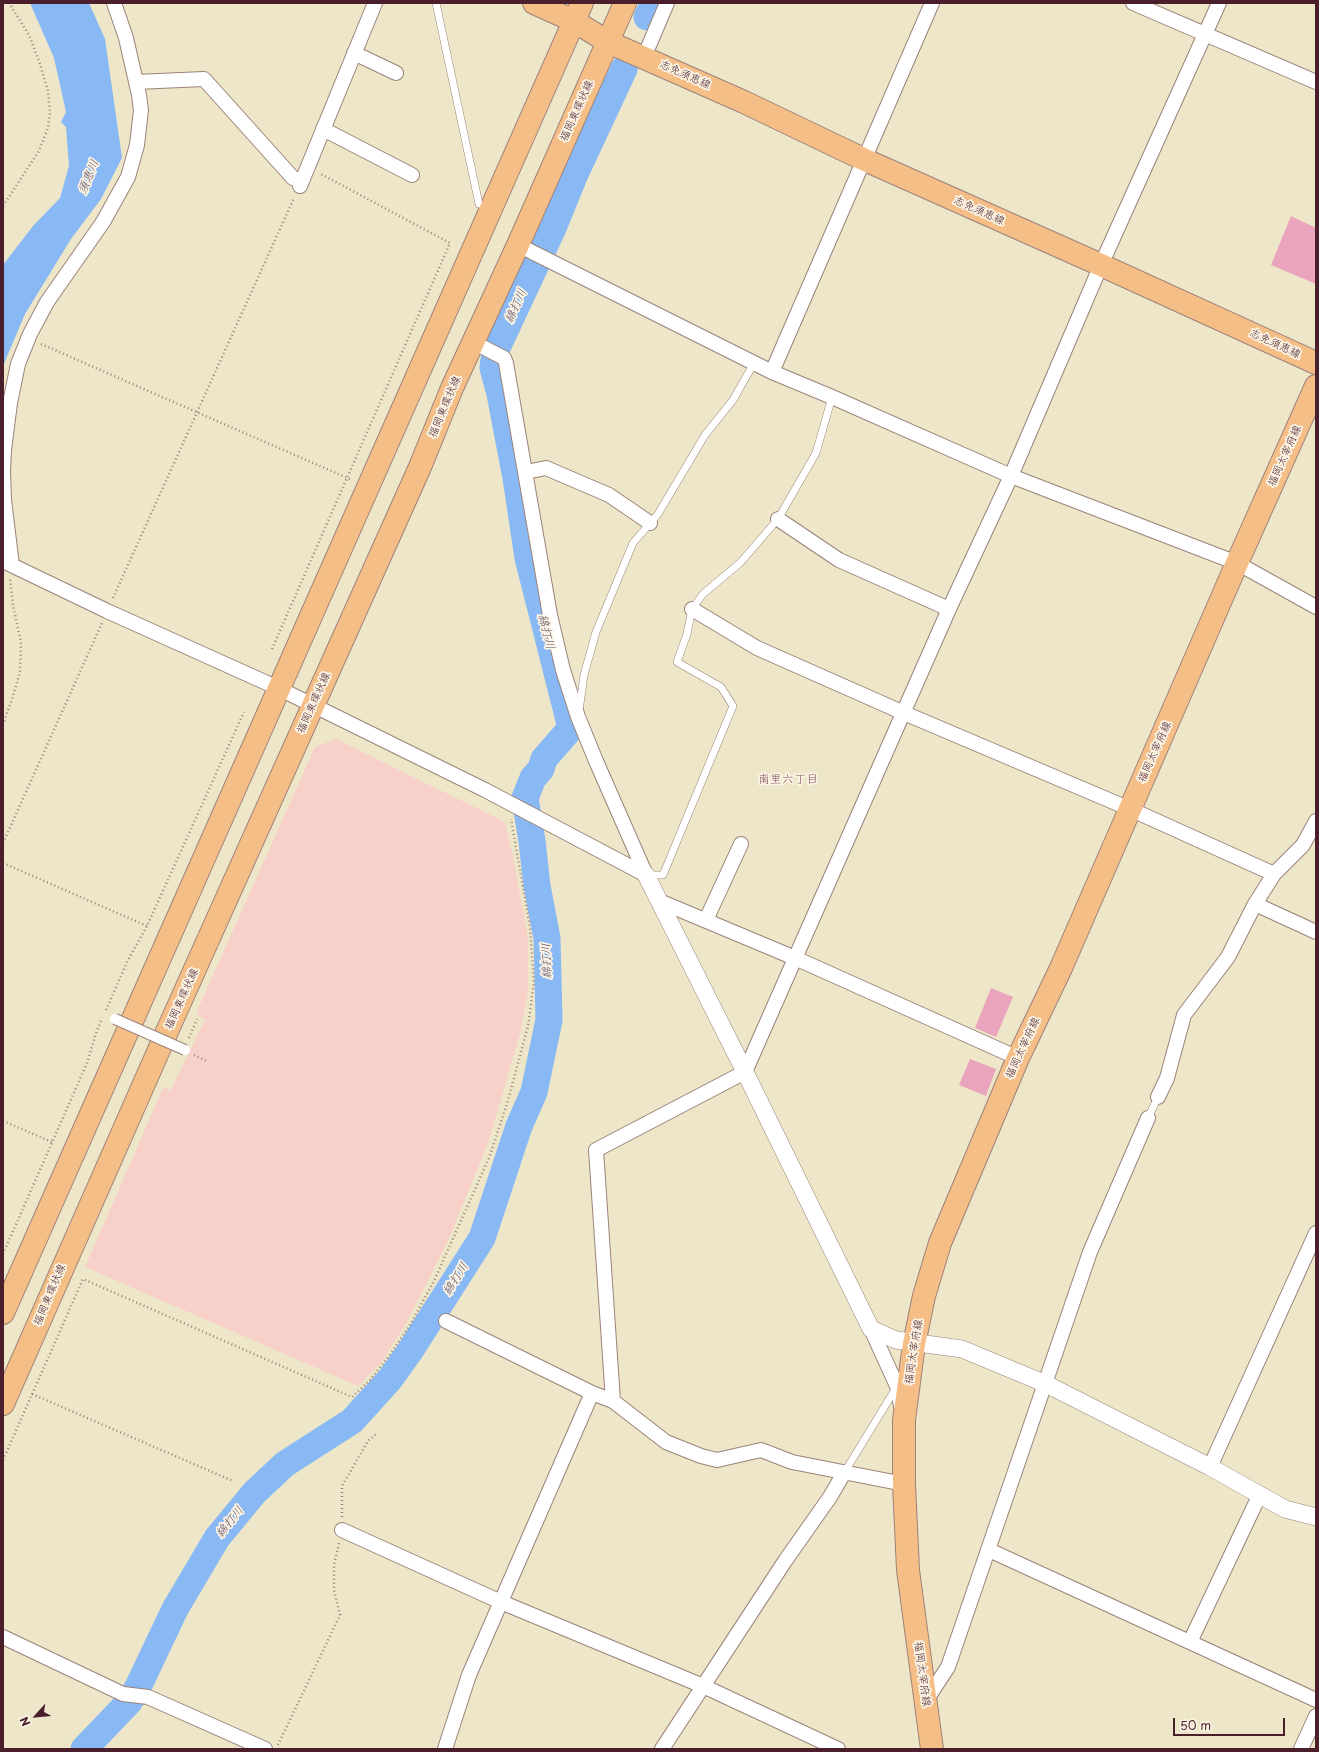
<!DOCTYPE html>
<html>
<head>
<meta charset="utf-8">
<style>
	body { margin:0 }
	#map { position:relative; width:1319px; height:1752px; overflow:hidden; background:#ede6c8; font-family:"Playpen Sans",sans-serif }
	canvas { display:block }
	.frame { position:absolute; inset:0; border:4px solid #4a1f2b; pointer-events:none }
	.north { position:absolute; left:16px; top:1696px; width:40px; height:40px; -webkit-text-stroke:3px #fcf5e5; paint-order:stroke; rotate:243deg; font-size:11px; font-weight:700; line-height:16px; text-align:center; color:#4a1f2b }
	.north::after { content:''; display:block; margin:auto; width:14px; height:18px; background:#4a1f2b; clip-path:polygon(50% 0,100% 100%,50% 72%,0 100%) }
	.scale { position:absolute; left:1173px; top:1718px; width:112px; height:18px; box-sizing:border-box; border:2px solid #4a1f2b; border-top:0; padding-left:5px; font-size:12px; line-height:14px; white-space:nowrap; color:#4a1f2b; -webkit-text-stroke:3px #fcf5e5; paint-order:stroke }
</style>
</head>
<body>
<div id="map">
<canvas width="1319" height="1752"></canvas>
<div class="frame"></div>
<div class="north">N</div>
<div class="scale">50 m</div>
</div>
<script>
const ctx = document.querySelector('canvas').getContext('2d');
ctx.lineJoin = 'round';
function fill(path, color) { ctx.fillStyle = color; ctx.fill(path, 'evenodd'); }
const toPath = rows => new Path2D(rows.map(r => 'M' + r).join(''));
function strokePath(path, color, width, dash) { ctx.strokeStyle = color; ctx.lineWidth = width; ctx.lineCap = dash ? 'butt' : 'round'; ctx.setLineDash(dash || []); ctx.stroke(path); }
function drawText(font, color, halo, rows, align = 'center') {
  ctx.font = font + ' "Playpen Sans","Klee One",sans-serif'; ctx.lineWidth = 3.5; ctx.setLineDash([]); ctx.textBaseline = 'middle'; ctx.strokeStyle = halo; ctx.fillStyle = color; for (const [text, x, y, turn = 0] of rows) {
    ctx.save(); ctx.translate(x, y); ctx.rotate((+turn || 0) * Math.PI / 180); ctx.textAlign = isNaN(turn) ? turn : align; if (halo) ctx.strokeText(text, 0, 0); ctx.fillText(text, 0, 0); ctx.restore();
  }
}
const built = toPath([
	[336,739,505,822,514,861,528,939,528,991,520,1034,488,1143,448,1241,406,1324,381,1362,358,1386,85,1267,164,1086,170,1091,205,1020,196,1013,315,747]
]);
const water = toPath([
	[30,3,89,3,105,39,122,158,101,199,71,239,25,314,3,366,3,265,33,226,60,198,69,166,66,127,61,122,66,112,54,58]
]);
const river = toPath([
	[647,17,654,3],
	[84,1749,129,1702,138,1687,175,1609,217,1538,255,1492,285,1464,352,1421,390,1379,410,1351,482,1238,519,1126,534,1092,549,1020,547,938,537,886,532,841,525,798,533,778,541,769,544,759,571,728,528,558,516,478,500,394,493,368,495,352,553,228,575,174,624,69]
]);
const building = toPath([
	[1291,216,1316,228,1316,284,1271,265],
	[991,988,1013,997,996,1037,975,1028],
	[970,1059,996,1069,986,1096,959,1085]
]);
const path = toPath([
	[3,206,39,151,48,128,50,112,48,91,39,61,29,35,9,3],
	[41,344,352,480],
	[113,598,294,198],
	[272,649,450,243,319,173],
	[3,725,13,696,20,672,21,643,13,605,10,579],
	[3,843,102,623],
	[3,863,147,926],
	[106,1010,128,960,147,926,244,712],
	[189,1038,197,1019],
	[194,1055,207,1061],
	[3,1121,52,1142],
	[3,1254,87,1063,96,1033,102,1018],
	[32,1394,233,1481],
	[3,1460,83,1279,352,1397,370,1380,389,1356,410,1325,434,1281,489,1158,507,1104,528,1026,534,982,530,927,511,819],
	[342,1517,342,1486,368,1441,378,1433],
	[278,1745,340,1615,334,1590,334,1565,339,1543]
]);
const service = toPath([
	[436,3,479,204],
	[579,711,584,675,596,632,633,543,658,514,705,435,733,400,754,363],
	[647,875,663,875,733,706,721,687,677,662,687,634,692,609,703,594,740,563,778,519,816,453,832,397],
	[1148,1118,1158,1097],
	[844,1473,896,1388]
]);
const minor = toPath([
	[1133,3,1316,82],
	[354,53,396,73],
	[644,57,667,3],
	[136,82,204,79,293,178,302,181],
	[323,129,412,175],
	[300,186,375,3],
	[518,245,772,372,832,397,1011,476,1237,563,1316,607],
	[473,342,504,358,506,363,550,615,563,670,578,717,596,761,646,875],
	[772,372,932,3],
	[526,472,546,468,609,495,650,523],
	[778,519,839,560,949,609],
	[3,561,107,611,278,688,485,790,646,875],
	[12,565,4,500,3,471,4,450,10,403,18,364,30,334,47,302,103,222,128,177,137,145,141,110,139,95,126,38,114,3],
	[692,609,757,648,904,713,1130,809,1274,874],
	[659,901,795,958,1018,1058],
	[1255,904,1316,932],
	[706,920,741,844],
	[1158,1097,1167,1078,1184,1015,1228,957,1255,904,1274,874,1303,845,1316,821],
	[446,1321,592,1393,613,1401,666,1442,701,1456,717,1460,761,1450,792,1462,904,1484],
	[871,1329,897,1386,901,1406],
	[613,1401,596,1150,745,1072,949,609,1011,476,1101,265,1219,3],
	[1210,1467,1316,1233],
	[342,1530,501,1602,703,1686,838,1749],
	[989,1550,1316,1700],
	[3,1637,123,1694,148,1697,265,1749],
	[1190,1642,1260,1494],
	[925,1702,948,1667,1090,1252,1148,1118],
	[445,1749,469,1675,592,1393],
	[662,1749,785,1561,830,1497,844,1473],
	[1301,1749,1316,1716]
]);
const tertiary = toPath([
	[646,875,745,1072,871,1329,896,1340,962,1349,1046,1384,1210,1467,1285,1509,1316,1517]
]);
const primary = toPath([
	[534,3,574,21,608,42,744,102,863,159,1101,265,1316,363],
	[3,1313,582,3],
	[3,1404,169,1027,420,467,452,388,518,245,625,3],
	[932,1749,908,1570,904,1484,904,1420,914,1344,924,1296,940,1243,1018,1058,1061,968,1237,563,1316,386]
]);
const pedestrianBridge = toPath([
	[115,1019,185,1050]
]);
const streetNames = [
	["志免須恵線",685,75,24],
	["福岡東環状線",577,111,-66],
	["志免須恵線",979,211,24],
	["志免須恵線",1275,344,25],
	["福岡東環状線",445,407,-67],
	["福岡太宰府線",1285,456,-66],
	["福岡東環状線",314,703,-66],
	["福岡太宰府線",1155,752,-66],
	["福岡東環状線",182,999,-66],
	["福岡太宰府線",1023,1048,-65],
	["福岡東環状線",50,1295,-67],
	["福岡太宰府線",914,1352,-81],
	["福岡太宰府線",922,1674,82]
];
const waterNames = [
	["須恵川",89,177,-68],
	["綿打川",516,306,-66],
	["綿打川",546,632,76],
	["綿打川",547,961,-92],
	["綿打川",456,1279,-58],
	["綿打川",230,1522,-51]
];
const neighbourhoodNames = [
	["南里六丁目",788,780]
];
fill(built, '#f7d1c9');
fill(water, '#88b9f4');
strokePath(river, '#88b9f4', 27);
fill(building, '#eaa5bc');
strokePath(service, '#9c827a', 8);
strokePath(minor, '#9c827a', 16);
strokePath(tertiary, '#9c827a', 18);
strokePath(primary, '#9c827a', 24);
strokePath(path, '#9c827a', 2.5, [1, 3]);
strokePath(service, '#fff', 7);
strokePath(minor, '#fff', 14);
strokePath(tertiary, '#fff', 17);
strokePath(primary, '#f6be87', 22);
strokePath(pedestrianBridge, '#9c827a', 12, []);
strokePath(pedestrianBridge, '#fff', 10);
drawText('11px', '#4a1f2b', '#fcf5e5', streetNames);
drawText('italic 12px', '#5d4d67', '#fcf5e5', waterNames);
drawText('12px', '#824e5e', '#fcf5e5', neighbourhoodNames);
</script>
</body>
</html>
